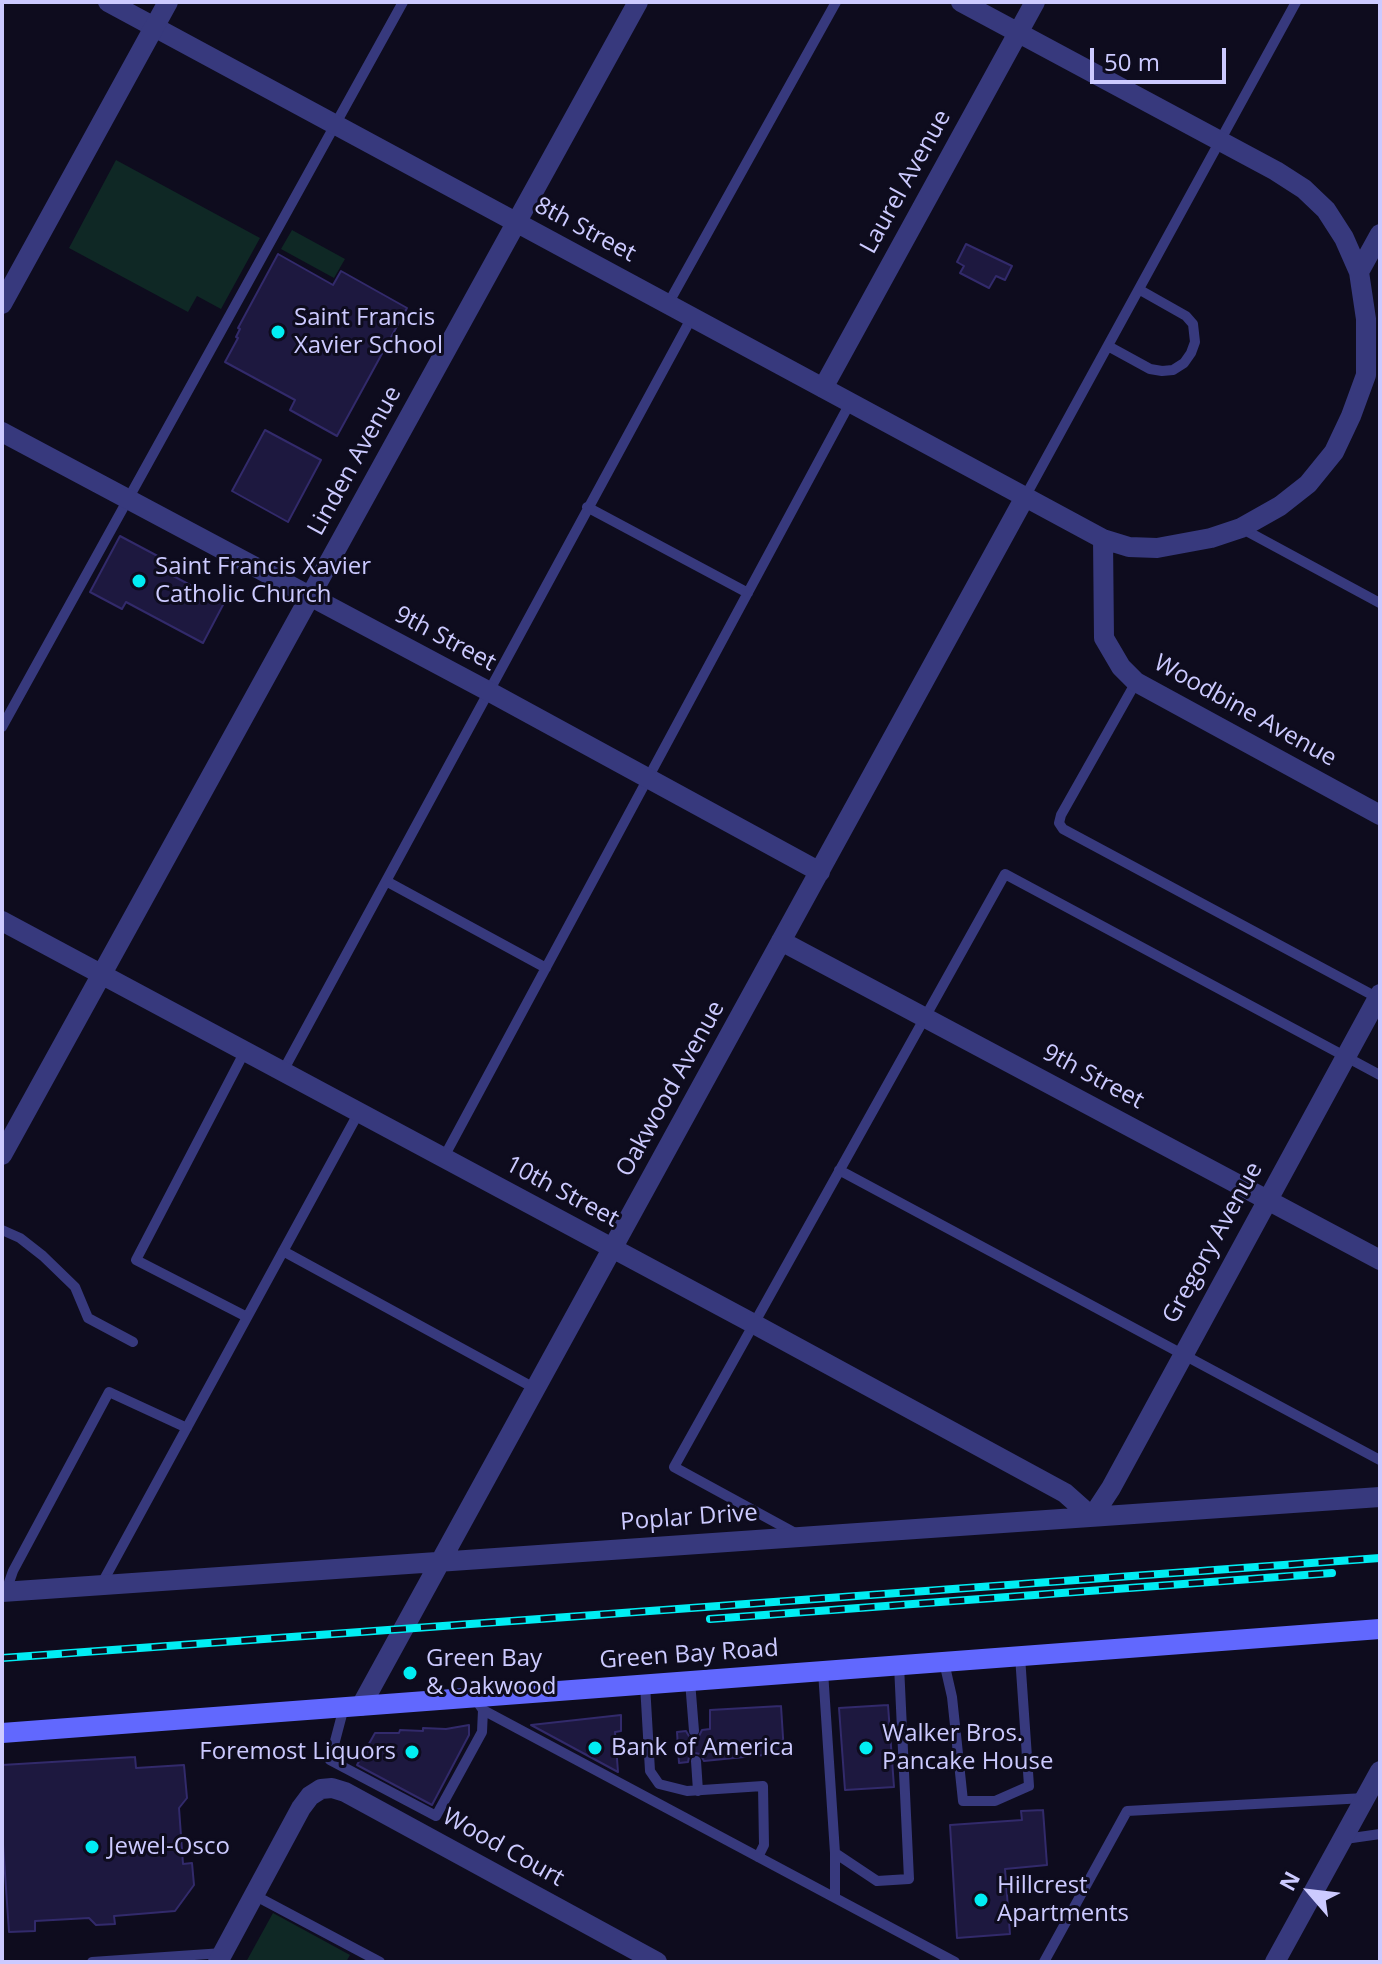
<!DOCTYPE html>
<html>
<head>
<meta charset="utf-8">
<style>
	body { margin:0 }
	#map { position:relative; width:1382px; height:1964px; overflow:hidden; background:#0e0c1e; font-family:"Open Sans",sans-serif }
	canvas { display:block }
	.frame { position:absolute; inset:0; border:4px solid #cccaff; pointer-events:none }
	.north { position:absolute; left:1270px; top:1852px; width:80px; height:80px; -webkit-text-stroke:6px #0e0c1e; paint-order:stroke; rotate:298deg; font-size:22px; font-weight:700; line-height:32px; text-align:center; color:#cccaff }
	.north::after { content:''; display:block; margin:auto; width:28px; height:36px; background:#cccaff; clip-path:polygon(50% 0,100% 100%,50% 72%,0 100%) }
	.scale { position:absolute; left:1090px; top:48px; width:136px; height:36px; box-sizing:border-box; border:4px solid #cccaff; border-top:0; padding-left:10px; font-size:24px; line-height:28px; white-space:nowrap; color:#cccaff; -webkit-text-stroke:6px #0e0c1e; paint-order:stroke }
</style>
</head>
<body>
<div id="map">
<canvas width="1382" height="1964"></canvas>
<div class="frame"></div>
<div class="north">N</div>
<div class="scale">50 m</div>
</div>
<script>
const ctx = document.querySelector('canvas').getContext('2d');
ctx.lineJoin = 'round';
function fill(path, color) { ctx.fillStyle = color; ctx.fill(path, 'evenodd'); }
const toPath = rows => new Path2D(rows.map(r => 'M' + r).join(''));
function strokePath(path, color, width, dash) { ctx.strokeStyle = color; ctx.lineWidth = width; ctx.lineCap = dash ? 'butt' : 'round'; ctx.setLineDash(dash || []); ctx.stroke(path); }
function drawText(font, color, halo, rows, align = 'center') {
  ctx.font = font + ' "Open Sans",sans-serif'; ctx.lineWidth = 6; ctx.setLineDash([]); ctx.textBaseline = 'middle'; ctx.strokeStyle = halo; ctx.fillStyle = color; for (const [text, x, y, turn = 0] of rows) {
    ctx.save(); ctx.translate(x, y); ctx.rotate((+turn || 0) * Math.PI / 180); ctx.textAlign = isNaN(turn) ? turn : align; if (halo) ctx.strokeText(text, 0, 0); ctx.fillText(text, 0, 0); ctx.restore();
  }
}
const green = toPath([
	[116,160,260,238,221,309,197,296,188,312,69,248],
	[292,230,345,259,334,278,281,249],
	[273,1913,350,1955,346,1962,246,1962]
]);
const building = toPath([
	[966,244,1012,266,1005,280,996,276,989,288,960,273,964,266,957,262,966,244],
	[278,254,333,285,341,271,407,308,337,436,290,410,295,400,225,362,238,338,236,337,240,329,238,328,278,254],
	[265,430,321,460,288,522,232,491,265,430],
	[120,536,167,561,162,570,224,603,203,643,126,602,122,609,90,592,120,536],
	[888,1705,894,1787,845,1790,839,1708,888,1705],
	[781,1706,784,1753,704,1761,700,1754,695,1753,689,1757,688,1762,679,1763,677,1732,686,1731,690,1738,698,1738,702,1730,710,1729,710,1710,781,1706],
	[621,1715,621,1731,615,1732,618,1772,531,1725,621,1715],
	[469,1725,469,1735,432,1805,357,1765,375,1733,399,1733,400,1730,423,1731,423,1728,446,1729,469,1725],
	[135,1757,136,1768,184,1765,187,1798,179,1808,183,1864,192,1863,194,1885,175,1911,114,1916,115,1924,96,1925,89,1918,35,1921,35,1931,9,1932,2,1830,2,1765,135,1757],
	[1043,1810,1047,1865,1005,1869,1010,1934,957,1938,950,1825,1022,1820,1021,1811,1043,1810]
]);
const service = toPath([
	[668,304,836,2],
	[1108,346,1150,369,1162,371,1173,370,1184,363,1191,353,1195,342,1193,324,1186,316,1140,290],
	[1025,497,1296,2],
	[587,507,748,593],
	[1241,528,1380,603],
	[1136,682,1061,815,1059,823,1063,829,1378,998],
	[2,727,403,2],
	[386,881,546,968],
	[245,1051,136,1260,247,1317],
	[283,1071,692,317],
	[444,1157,850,403],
	[839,1170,1380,1460],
	[2,1230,20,1238,43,1256,75,1287,88,1318,133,1342],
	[283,1251,536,1389],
	[795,1533,674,1467,1005,874,1380,1075],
	[101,1585,359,1112],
	[6,1591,13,1571,109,1392,187,1428],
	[944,1662,952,1697,963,1801,995,1801,1029,1786,1020,1656],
	[823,1671,835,1853,877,1881,909,1879,899,1665],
	[690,1681,694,1731],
	[645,1684,650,1771,659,1784,687,1791,763,1786,764,1845,758,1857],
	[474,1697,483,1710,955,1962],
	[344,1707,330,1760,436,1816,482,1732,483,1710],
	[696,1761,698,1791],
	[1345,1839,1380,1834],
	[254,1895,380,1962],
	[835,1898,835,1853],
	[92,1962,223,1953],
	[1044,1962,1127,1811,1365,1798]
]);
const minor = toPath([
	[108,2,1103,539,1129,547,1157,548,1211,538,1241,528,1280,506,1308,484,1334,452,1351,416,1366,375,1366,319,1359,272,1344,238,1326,210,1304,189,1276,171,961,2],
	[1359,272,1380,234],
	[823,388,1035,2],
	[2,432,488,691,820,872],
	[1103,539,1104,638,1121,667,1136,682,1380,815],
	[2,921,754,1324,1065,1493,1092,1517,1111,1488,1380,994],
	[781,941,1380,1260],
	[2,1155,638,2],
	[2,1592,1380,1497],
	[361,1706,1025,497],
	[218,1962,301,1808,310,1796,321,1789,332,1788,345,1792,657,1962],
	[1275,1962,1380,1771]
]);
const tertiary = toPath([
	[2,304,168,2]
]);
const secondary = toPath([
	[2,1733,1380,1629]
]);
const rail = toPath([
	[710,1619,1332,1573],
	[2,1658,1380,1558]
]);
const markers = [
	[278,332,8,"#01edf3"],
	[139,581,8,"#01edf3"],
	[410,1673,8,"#01edf3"],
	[595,1748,8,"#01edf3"],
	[866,1748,8,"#01edf3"],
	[412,1752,8,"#01edf3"],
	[92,1847,8,"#01edf3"],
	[981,1900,8,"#01edf3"]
];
const streetNames = [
	["Laurel Avenue",906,182,-61],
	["8th Street",585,230,28],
	["Linden Avenue",355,461,-61],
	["9th Street",445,639,28],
	["Woodbine Avenue",1245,711,29],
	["9th Street",1093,1077,28],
	["Oakwood Avenue",671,1089,-61],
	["10th Street",562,1192,28],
	["Gregory Avenue",1213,1243,-61],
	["Poplar Drive",689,1518,-4],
	["Green Bay Road",689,1655,-4],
	["Wood Court",503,1848,29]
];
const poiNames = [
	["Saint Francis",294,318],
	["Xavier School",294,346],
	["Saint Francis Xavier",155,567],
	["Catholic Church",155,595],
	["Green Bay",426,1659],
	["& Oakwood",426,1687],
	["Walker Bros.",882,1734],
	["Pancake House",882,1762],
	["Bank of America",611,1748],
	["Foremost Liquors",396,1752,"right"],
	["Jewel-Osco",108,1847],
	["Hillcrest",997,1886],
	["Apartments",997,1914]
];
fill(green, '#0f2825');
fill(building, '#1d183f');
strokePath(building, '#322a6b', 2);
strokePath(service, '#37397d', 10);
strokePath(minor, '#37397d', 20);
strokePath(tertiary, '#37397d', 20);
strokePath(secondary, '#6168fe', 20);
strokePath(rail, '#01edf3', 8);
strokePath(rail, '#0e0c1e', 5, [15]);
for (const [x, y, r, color] of markers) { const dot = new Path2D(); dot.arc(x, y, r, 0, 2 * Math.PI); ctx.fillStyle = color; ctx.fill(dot); strokePath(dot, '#0e0c1e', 3); }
drawText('24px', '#cccaff', '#0e0c1e', streetNames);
drawText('24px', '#cccaff', '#0e0c1e', poiNames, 'left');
</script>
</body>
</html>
